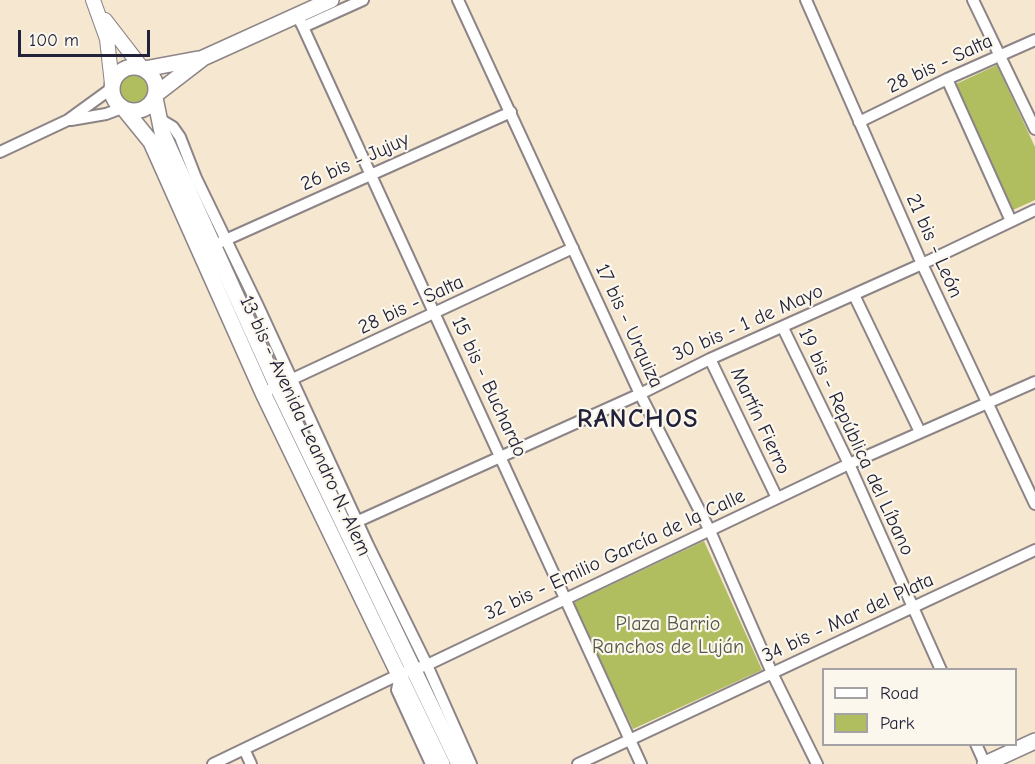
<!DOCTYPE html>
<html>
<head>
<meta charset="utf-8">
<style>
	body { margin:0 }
	#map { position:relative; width:1035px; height:764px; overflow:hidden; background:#f6e7d0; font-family:"Comic Neue",sans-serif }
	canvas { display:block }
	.legend { position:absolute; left:822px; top:668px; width:195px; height:78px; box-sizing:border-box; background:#fbf7ec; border:2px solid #a4a2a5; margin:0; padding:8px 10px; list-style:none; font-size:18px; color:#22223b }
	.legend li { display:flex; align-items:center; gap:12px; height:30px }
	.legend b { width:30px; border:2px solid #a4a2a5 }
	.scale { position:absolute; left:18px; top:30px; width:132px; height:27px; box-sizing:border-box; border:3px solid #22223b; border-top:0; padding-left:8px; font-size:18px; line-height:21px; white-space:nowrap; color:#22223b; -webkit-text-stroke:4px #fbf7ec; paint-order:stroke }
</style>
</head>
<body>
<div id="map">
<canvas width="1035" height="764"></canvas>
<ul class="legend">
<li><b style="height:8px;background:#fff"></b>Road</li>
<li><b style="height:16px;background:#b1be5f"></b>Park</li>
</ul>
<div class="scale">100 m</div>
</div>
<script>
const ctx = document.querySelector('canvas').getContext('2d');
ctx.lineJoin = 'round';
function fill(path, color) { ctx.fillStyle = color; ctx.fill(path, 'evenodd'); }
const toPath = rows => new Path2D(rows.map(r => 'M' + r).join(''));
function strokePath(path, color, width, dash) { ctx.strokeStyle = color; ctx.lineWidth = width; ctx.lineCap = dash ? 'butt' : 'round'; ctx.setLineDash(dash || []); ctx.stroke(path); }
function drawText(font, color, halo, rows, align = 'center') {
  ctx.font = font + ' "Comic Neue",sans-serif'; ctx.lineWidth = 4.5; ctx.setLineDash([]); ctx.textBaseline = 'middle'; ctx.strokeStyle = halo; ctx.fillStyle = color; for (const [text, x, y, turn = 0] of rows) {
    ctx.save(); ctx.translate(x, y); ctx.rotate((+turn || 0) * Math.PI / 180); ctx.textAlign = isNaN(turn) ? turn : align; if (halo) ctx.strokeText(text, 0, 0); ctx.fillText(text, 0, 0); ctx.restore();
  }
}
const green = toPath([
	[997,65,1035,147,1035,200,1013,210,956,84],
	'116 89a18 18 0 1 1 36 0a18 18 0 1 1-36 0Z',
	[704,541,762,670,633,729,573,603]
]);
const minor = toPath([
	[458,0,640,394,710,531,772,673,817,764],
	[806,0,922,264,1035,504],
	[973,0,1035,129],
	[300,21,303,27,363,0],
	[303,27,641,764],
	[947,79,1011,221],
	[158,118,173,127,180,137,196,178,258,306,368,545,427,665,471,764],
	[71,120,106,114,122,108],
	[859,122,947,79,1035,40],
	[0,152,68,120,112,88],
	[221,242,511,112],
	[854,295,920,432],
	[783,328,849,464,941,670],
	[710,359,777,498],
	[271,389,573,248],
	[345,527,640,394,710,359,922,264,1035,210],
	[400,675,397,690,431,764],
	[976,744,985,764],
	[244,749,251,764],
	[213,764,400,674,427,665,849,464,1035,382],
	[578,764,1035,550]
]);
const tertiary = toPath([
	[93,0,107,39,112,84],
	[105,20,142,68]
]);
const secondary = toPath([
	'112 89a22 22 0 1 1 44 0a22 22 0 1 1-44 0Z',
	[144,69,198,59],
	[155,95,203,58,331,0],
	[155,98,162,132,277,386,459,764],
	[125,110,151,142,263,393,442,764],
	[985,764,1035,741]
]);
const streetNames = [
	["28 bis - Salta",940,64,-25],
	["26 bis - Jujuy",355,162,-24],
	["21 bis - León",934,246,66],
	["28 bis - Salta",411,305,-25],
	["30 bis - 1 de Mayo",748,323,-24],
	["17 bis - Urquiza",629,326,65],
	["15 bis - Buchardo",489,387,65],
	["Martín Fierro",760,421,65],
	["13 bis - Avenida Leandro N. Alem",305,426,65],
	["19 bis - República del Líbano",856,442,65],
	["32 bis - Emilio García de la Calle",615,555,-25],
	["34 bis - Mar del Plata",848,618,-25]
];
const parkNames = [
	["Plaza Barrio",668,624],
	["Ranchos de Luján",668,647]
];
const districtNames = [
	["RANCHOS",638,420]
];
fill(green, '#b1be5f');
strokePath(minor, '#8c8486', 14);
strokePath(tertiary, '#8c8486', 16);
strokePath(secondary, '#8c8486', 18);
strokePath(minor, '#fff', 10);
strokePath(tertiary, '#fff', 14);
strokePath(secondary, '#fff', 15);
drawText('20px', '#22223b', '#fbf7ec', streetNames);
drawText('20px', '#545948', '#fbf7ec', parkNames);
ctx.letterSpacing = '1.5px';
drawText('bold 26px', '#22223b', '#fbf7ec', districtNames);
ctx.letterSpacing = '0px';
</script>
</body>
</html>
